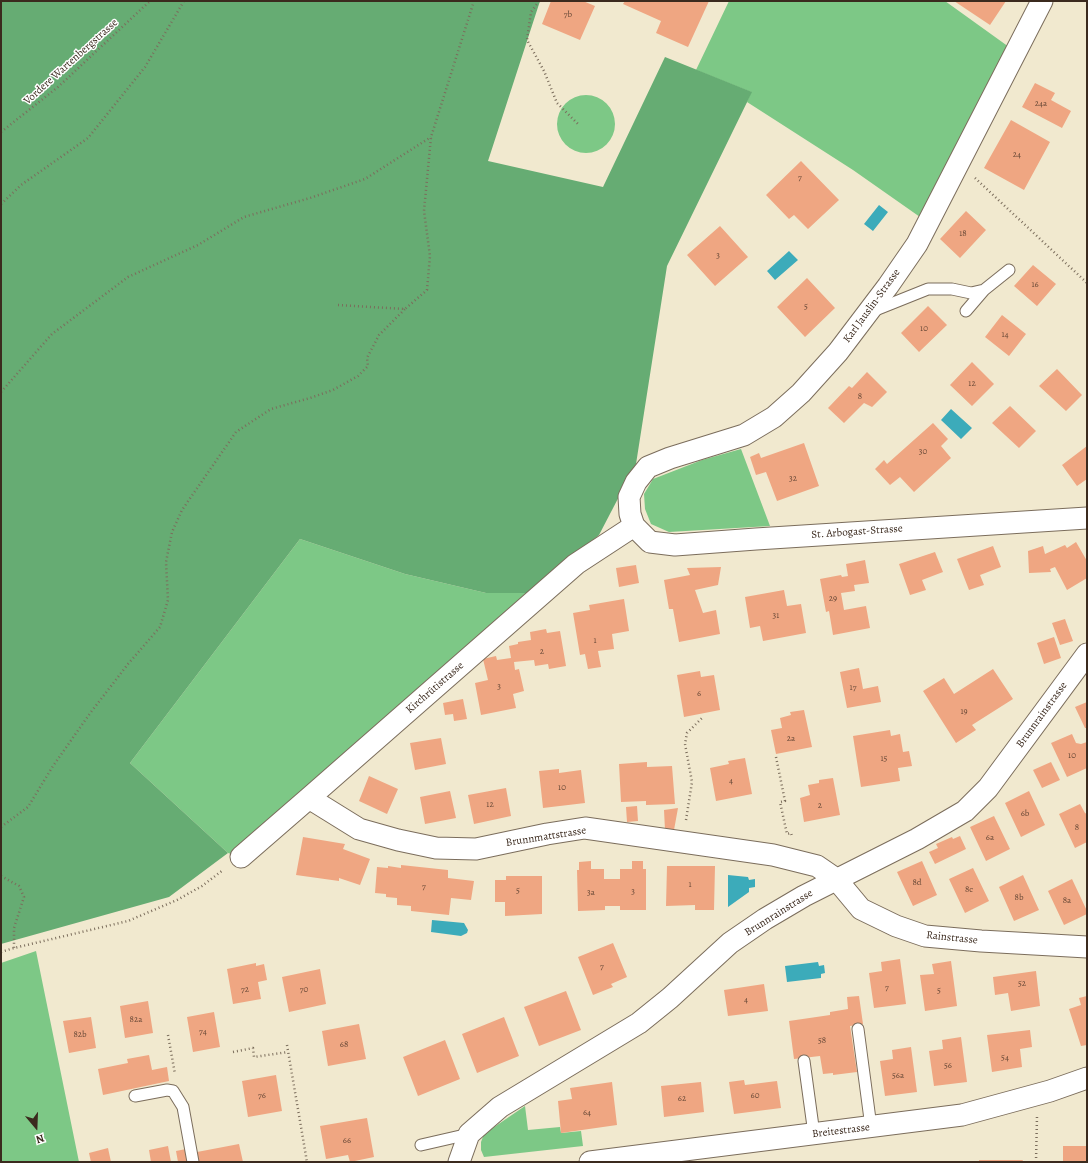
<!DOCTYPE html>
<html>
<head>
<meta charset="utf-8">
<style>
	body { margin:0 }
	#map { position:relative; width:1088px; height:1163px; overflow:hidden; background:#f1e9cf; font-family:Alegreya,serif }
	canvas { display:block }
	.frame { position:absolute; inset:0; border:2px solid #3b2a1e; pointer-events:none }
	.north { position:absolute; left:16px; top:1107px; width:40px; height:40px; -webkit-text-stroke:3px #fff; paint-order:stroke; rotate:161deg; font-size:11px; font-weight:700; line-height:16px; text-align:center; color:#3b2a1e }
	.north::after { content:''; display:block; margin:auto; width:14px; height:18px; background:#3b2a1e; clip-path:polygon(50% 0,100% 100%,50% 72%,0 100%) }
</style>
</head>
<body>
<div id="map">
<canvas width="1088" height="1163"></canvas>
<div class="frame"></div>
<div class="north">N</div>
</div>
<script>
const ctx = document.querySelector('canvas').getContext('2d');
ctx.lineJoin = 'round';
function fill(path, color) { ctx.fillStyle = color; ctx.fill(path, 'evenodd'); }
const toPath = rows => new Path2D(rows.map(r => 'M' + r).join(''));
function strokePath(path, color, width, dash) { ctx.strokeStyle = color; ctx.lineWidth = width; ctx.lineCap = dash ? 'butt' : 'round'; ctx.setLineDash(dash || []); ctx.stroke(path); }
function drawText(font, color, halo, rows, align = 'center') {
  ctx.font = font + ' Alegreya,serif'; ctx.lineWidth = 3; ctx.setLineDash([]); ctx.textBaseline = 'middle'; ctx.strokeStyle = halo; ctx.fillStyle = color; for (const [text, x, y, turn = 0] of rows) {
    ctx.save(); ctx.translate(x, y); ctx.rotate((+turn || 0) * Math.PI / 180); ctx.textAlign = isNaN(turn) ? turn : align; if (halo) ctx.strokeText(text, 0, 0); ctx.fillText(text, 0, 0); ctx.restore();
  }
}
const green = toPath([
	[729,1,945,1,1009,47,920,217,853,170,747,102,751,92,696,70],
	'557 124a29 29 0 1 1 58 0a29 29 0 1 1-58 0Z',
	[741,449,770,526,669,532,651,524,645,509,644,494,653,479,702,460],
	[300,539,405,574,486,593,532,593,241,857,228,853,130,763],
	[36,951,79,1162,1,1162,1,963],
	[525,1106,528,1130,560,1127,561,1133,581,1131,583,1146,484,1157,481,1150,481,1142,484,1134]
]);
const forest = toPath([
	[1,1,540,1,488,161,603,187,665,57,752,92,667,266,636,464,599,535,532,593,486,593,405,574,300,539,130,763,228,853,169,897,1,944]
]);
const water = toPath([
	[879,205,888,212,873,231,864,224],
	[789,251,798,260,775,280,767,271],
	[951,409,972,428,961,439,941,420],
	[728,875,748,877,749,880,755,879,755,887,749,888,749,892,728,907],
	[432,920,464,923,468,930,467,933,461,936,431,932],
	[818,962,819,966,824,965,825,973,821,974,821,978,787,982,785,966]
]);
const building = toPath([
	[551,1,583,1,595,6,580,40,542,24],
	[625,1,709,1,688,47,656,33,661,21,623,4],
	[954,1,1006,1,990,25],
	[1035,83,1055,93,1051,100,1071,111,1062,128,1022,107],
	[1011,120,1050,142,1024,190,984,168],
	[801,161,839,200,808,229,794,215,789,219,766,195],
	[966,211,986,230,960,258,940,239],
	[720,226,748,257,715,286,687,255],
	[1033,265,1056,284,1037,306,1014,286],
	[807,278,835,308,805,337,777,307],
	[928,306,947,325,919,352,901,333],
	[1002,315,1026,334,1009,356,985,337],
	[972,362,994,384,972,406,950,385],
	[1057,369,1082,395,1066,411,1039,386],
	[867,372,887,392,872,407,864,403,844,423,828,408,849,386,852,388],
	[1010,406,1036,431,1019,448,992,423],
	[933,423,948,439,941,446,951,458,914,492,900,477,890,485,875,469,884,460,887,464],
	[804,443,819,486,777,501,766,472,756,475,750,457,759,453,761,458],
	[1087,446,1087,479,1077,486,1062,465],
	[1076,542,1087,561,1087,578,1067,590,1055,567,1050,569,1051,572,1029,573,1028,551,1043,546,1045,554,1065,545,1067,548],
	[993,546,1001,567,980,575,984,585,969,590,957,559],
	[935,552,943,572,922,580,926,590,910,595,899,564],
	[865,560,869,583,854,585,855,591,841,593,844,610,866,606,870,628,833,635,829,611,826,612,820,579,841,575,842,577,848,576,846,564],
	[636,565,639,583,619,587,616,568],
	[721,567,718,585,695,590,703,613,716,610,720,634,679,642,673,609,669,609,664,580,690,575,687,568],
	[784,590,787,606,801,604,806,633,763,641,760,626,750,628,745,597],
	[624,599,629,631,612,634,614,649,598,651,601,667,588,669,585,654,580,655,573,613,590,610,589,605],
	[1065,619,1073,641,1060,645,1052,623],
	[546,629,547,633,560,631,566,666,549,669,548,664,535,666,534,660,514,662,515,670,519,669,524,691,513,694,516,708,481,715,475,683,488,680,483,659,496,656,497,660,511,658,509,646,518,644,518,642,531,640,530,632],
	[1054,637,1061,658,1044,664,1037,643],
	[859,668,863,689,878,686,881,702,847,708,840,672],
	[993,669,1013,699,972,725,976,730,956,743,923,691,944,678,954,694],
	[700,671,701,677,714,675,720,710,684,717,677,675],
	[463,699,467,719,454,721,453,714,445,715,443,703],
	[1087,702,1087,728,1085,728,1075,707],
	[804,710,812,747,776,754,771,730,782,728,780,718,791,715,790,712],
	[890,730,891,736,900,734,903,752,909,751,912,766,898,768,900,781,861,787,853,736],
	[1072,734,1076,743,1081,744,1087,742,1087,768,1067,777,1051,743],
	[441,738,446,764,415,770,410,743],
	[745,758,752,794,716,801,710,768,729,764,728,761],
	[647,762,647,767,672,766,675,804,646,805,646,801,621,802,619,764],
	[1051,762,1060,780,1042,788,1033,770],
	[559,769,559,773,581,770,585,803,543,808,539,771],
	[369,776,398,789,387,814,359,801],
	[833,778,840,815,804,822,800,798,810,795,808,785,819,783,819,780],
	[506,788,511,816,474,824,468,795],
	[450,791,456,818,425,824,420,797],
	[1029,791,1045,825,1021,837,1005,803],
	[1080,804,1085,813,1087,814,1087,842,1075,848,1059,814],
	[637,806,638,821,627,822,626,807],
	[678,808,674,830,665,830,664,810],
	[994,816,1010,849,986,861,970,827],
	[960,836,966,849,935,864,929,852,938,848,936,844,952,837,953,839],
	[303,837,345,844,343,849,370,859,360,885,339,878,339,881,296,875],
	[591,861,591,869,604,869,604,879,620,879,620,869,632,869,632,861,643,861,643,869,646,869,646,910,620,910,620,906,605,906,605,910,578,911,577,870,579,870,579,862],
	[922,861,937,895,913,906,897,872],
	[401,865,448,870,448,878,474,881,471,900,451,898,449,915,411,911,411,906,397,905,397,898,386,897,386,894,375,893,377,867,388,868,388,866,401,868],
	[667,866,715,866,714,910,695,910,695,905,666,906],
	[973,868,989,901,965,913,949,879],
	[1023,875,1039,910,1014,921,999,887],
	[506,876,542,876,542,914,505,916,505,902,495,902,495,880,506,880],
	[1072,879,1087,911,1087,914,1064,925,1048,891],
	[613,943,627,977,611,984,613,987,593,995,578,957],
	[900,959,906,1004,874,1008,869,973,882,971,881,962],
	[951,961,957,1006,925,1011,920,975,934,974,932,964],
	[256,963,256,966,264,964,267,980,258,982,261,999,233,1004,227,969],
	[320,969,326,1004,289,1012,282,977],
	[1036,971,1040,1006,1011,1011,1008,993,995,995,993,977],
	[764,984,768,1011,728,1016,724,990],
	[566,991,581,1030,539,1046,524,1007],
	[859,996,863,1024,850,1026,857,1072,833,1075,833,1073,823,1074,820,1056,794,1059,789,1021,830,1015,830,1012,848,1009,847,997],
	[1087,996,1087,1045,1081,1046,1069,1009,1081,1005,1079,998],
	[148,1001,153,1033,125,1038,120,1006],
	[214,1012,220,1047,193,1052,187,1017],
	[91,1017,96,1048,69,1053,63,1021],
	[504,1017,519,1056,477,1073,462,1034],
	[359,1024,366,1059,328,1066,322,1031],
	[1030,1030,1032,1047,1020,1049,1022,1067,992,1072,987,1035],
	[961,1037,967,1082,934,1086,929,1051,943,1049,942,1040],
	[445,1040,460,1079,418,1096,403,1057],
	[911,1047,917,1092,885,1096,880,1061,893,1059,892,1050],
	[149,1055,152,1070,167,1067,169,1081,103,1095,98,1069,128,1063,127,1059],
	[276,1075,282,1111,248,1117,242,1081],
	[744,1080,745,1085,777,1081,781,1108,734,1114,729,1082],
	[612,1082,617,1125,561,1133,558,1101,572,1099,570,1088],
	[701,1082,704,1112,664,1117,661,1086],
	[367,1118,374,1157,350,1162,348,1155,326,1159,320,1126],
	[239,1144,243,1162,199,1162,197,1152],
	[168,1146,171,1162,151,1162,149,1150],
	[1063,1146,1087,1146,1087,1162,1063,1162],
	[108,1148,111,1162,91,1162,89,1153],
	[186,1149,188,1162,178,1162,176,1151],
	[979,1160,1023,1160,1022,1162,979,1162]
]);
const path = toPath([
	[539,1,531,12,527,40,544,71,557,103,579,125],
	[1,132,58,87,150,1],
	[975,178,1087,283],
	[1,204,21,185,88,138,145,67,184,1],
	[338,305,405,309,427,290,430,256,424,211,431,137,474,1],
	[1,392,52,334,128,277,198,245,244,217,310,198,365,179,431,137],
	[776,757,785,801,780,802,787,834,791,833,792,837],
	[686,820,692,782,685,744,687,733,702,718],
	[1,827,28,807,53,766,91,712,128,664,160,627,168,600,166,562,172,532,182,510,236,432,271,409,310,398,333,390,358,376,368,366,367,358,379,335,405,309],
	[1,876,19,886,24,897,14,928,14,948],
	[1,952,14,948,128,921,177,900,202,886,223,870],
	[168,1035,175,1074],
	[287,1045,307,1162],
	[233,1052,253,1048,254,1057,288,1052],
	[1036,1162,1037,1116]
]);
const service = toPath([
	[873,311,928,289,952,289,971,293,984,290,1009,270],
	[966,311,984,290],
	[858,1029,871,1127],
	[804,1061,814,1134],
	[135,1096,167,1090,173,1091,183,1107,193,1162],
	[421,1145,469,1134]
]);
const minor = toPath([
	[1042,1,917,244,888,286,838,352,801,393,774,417,744,435,670,458,648,467,636,482,629,497,630,514,634,526,650,542,675,545,756,539,1087,518],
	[309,798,359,829,398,840,436,848,476,849,547,834,585,828,773,855,817,866,836,879,861,909,896,926,925,936,981,941,1087,947],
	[241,857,309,798,576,564,634,526],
	[459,1162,469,1134,500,1107,639,1023,670,998,730,943,765,919,804,896,917,839,965,811,988,788,1087,654],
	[590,1162,962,1115,1050,1091,1087,1078]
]);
const numberNames = [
	["7b",568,15],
	["24a",1041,104],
	["24",1017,155],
	["7",800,178],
	["18",963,234],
	["3",718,256],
	["16",1035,285],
	["5",806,307],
	["10",924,329],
	["14",1005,335],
	["12",972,384],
	["8",860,397],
	["30",923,452],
	["32",793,479],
	["29",833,599],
	["31",776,616],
	["1",595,641],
	["2",542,652],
	["3",499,687],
	["17",853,688],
	["6",699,694],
	["19",964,712],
	["2a",791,739],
	["10",1072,756],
	["15",884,759],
	["4",731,781],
	["10",562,788],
	["12",490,805],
	["2",820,806],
	["6b",1025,814],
	["8",1077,828],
	["6a",990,838],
	["8d",917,883],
	["1",690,885],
	["7",424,887],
	["8c",969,890],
	["5",518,891],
	["3",633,892],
	["3a",591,893],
	["8b",1019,898],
	["8a",1067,901],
	["7",602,967],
	["52",1022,984],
	["7",887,988],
	["72",245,990],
	["70",304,990],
	["5",939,991],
	["4",746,1000],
	["82a",136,1020],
	["74",203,1032],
	["82b",80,1035],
	["58",822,1041],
	["68",344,1045],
	["54",1005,1058],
	["56",948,1066],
	["56a",898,1076],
	["76",262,1096],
	["60",755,1096],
	["62",682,1099],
	["64",587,1113],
	["66",347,1141]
];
const streetNames = [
	["Vordere Wartenbergstrasse",71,62,-42],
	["Karl Jauslin-Strasse",872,306,-54],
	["St. Arbogast-Strasse",857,532,-4],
	["Kirchrütistrasse",435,688,-41],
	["Brunnrainstrasse",1042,715,-54],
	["Brunnmattstrasse",546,837,-9],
	["Brunnrainstrasse",779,913,-32],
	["Rainstrasse",952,938,6],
	["Breitestrasse",841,1131,-7]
];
fill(green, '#7dc886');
fill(forest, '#66ac73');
fill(water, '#3cabba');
fill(building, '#efa682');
strokePath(service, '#7b6d5c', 13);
strokePath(minor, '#7b6d5c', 23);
strokePath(path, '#7b6d5c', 2.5, [1, 3]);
strokePath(service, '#fff', 11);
strokePath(minor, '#fff', 21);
drawText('9px', '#684937', null, numberNames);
drawText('11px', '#3b2a1e', '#fff', streetNames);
</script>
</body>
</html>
